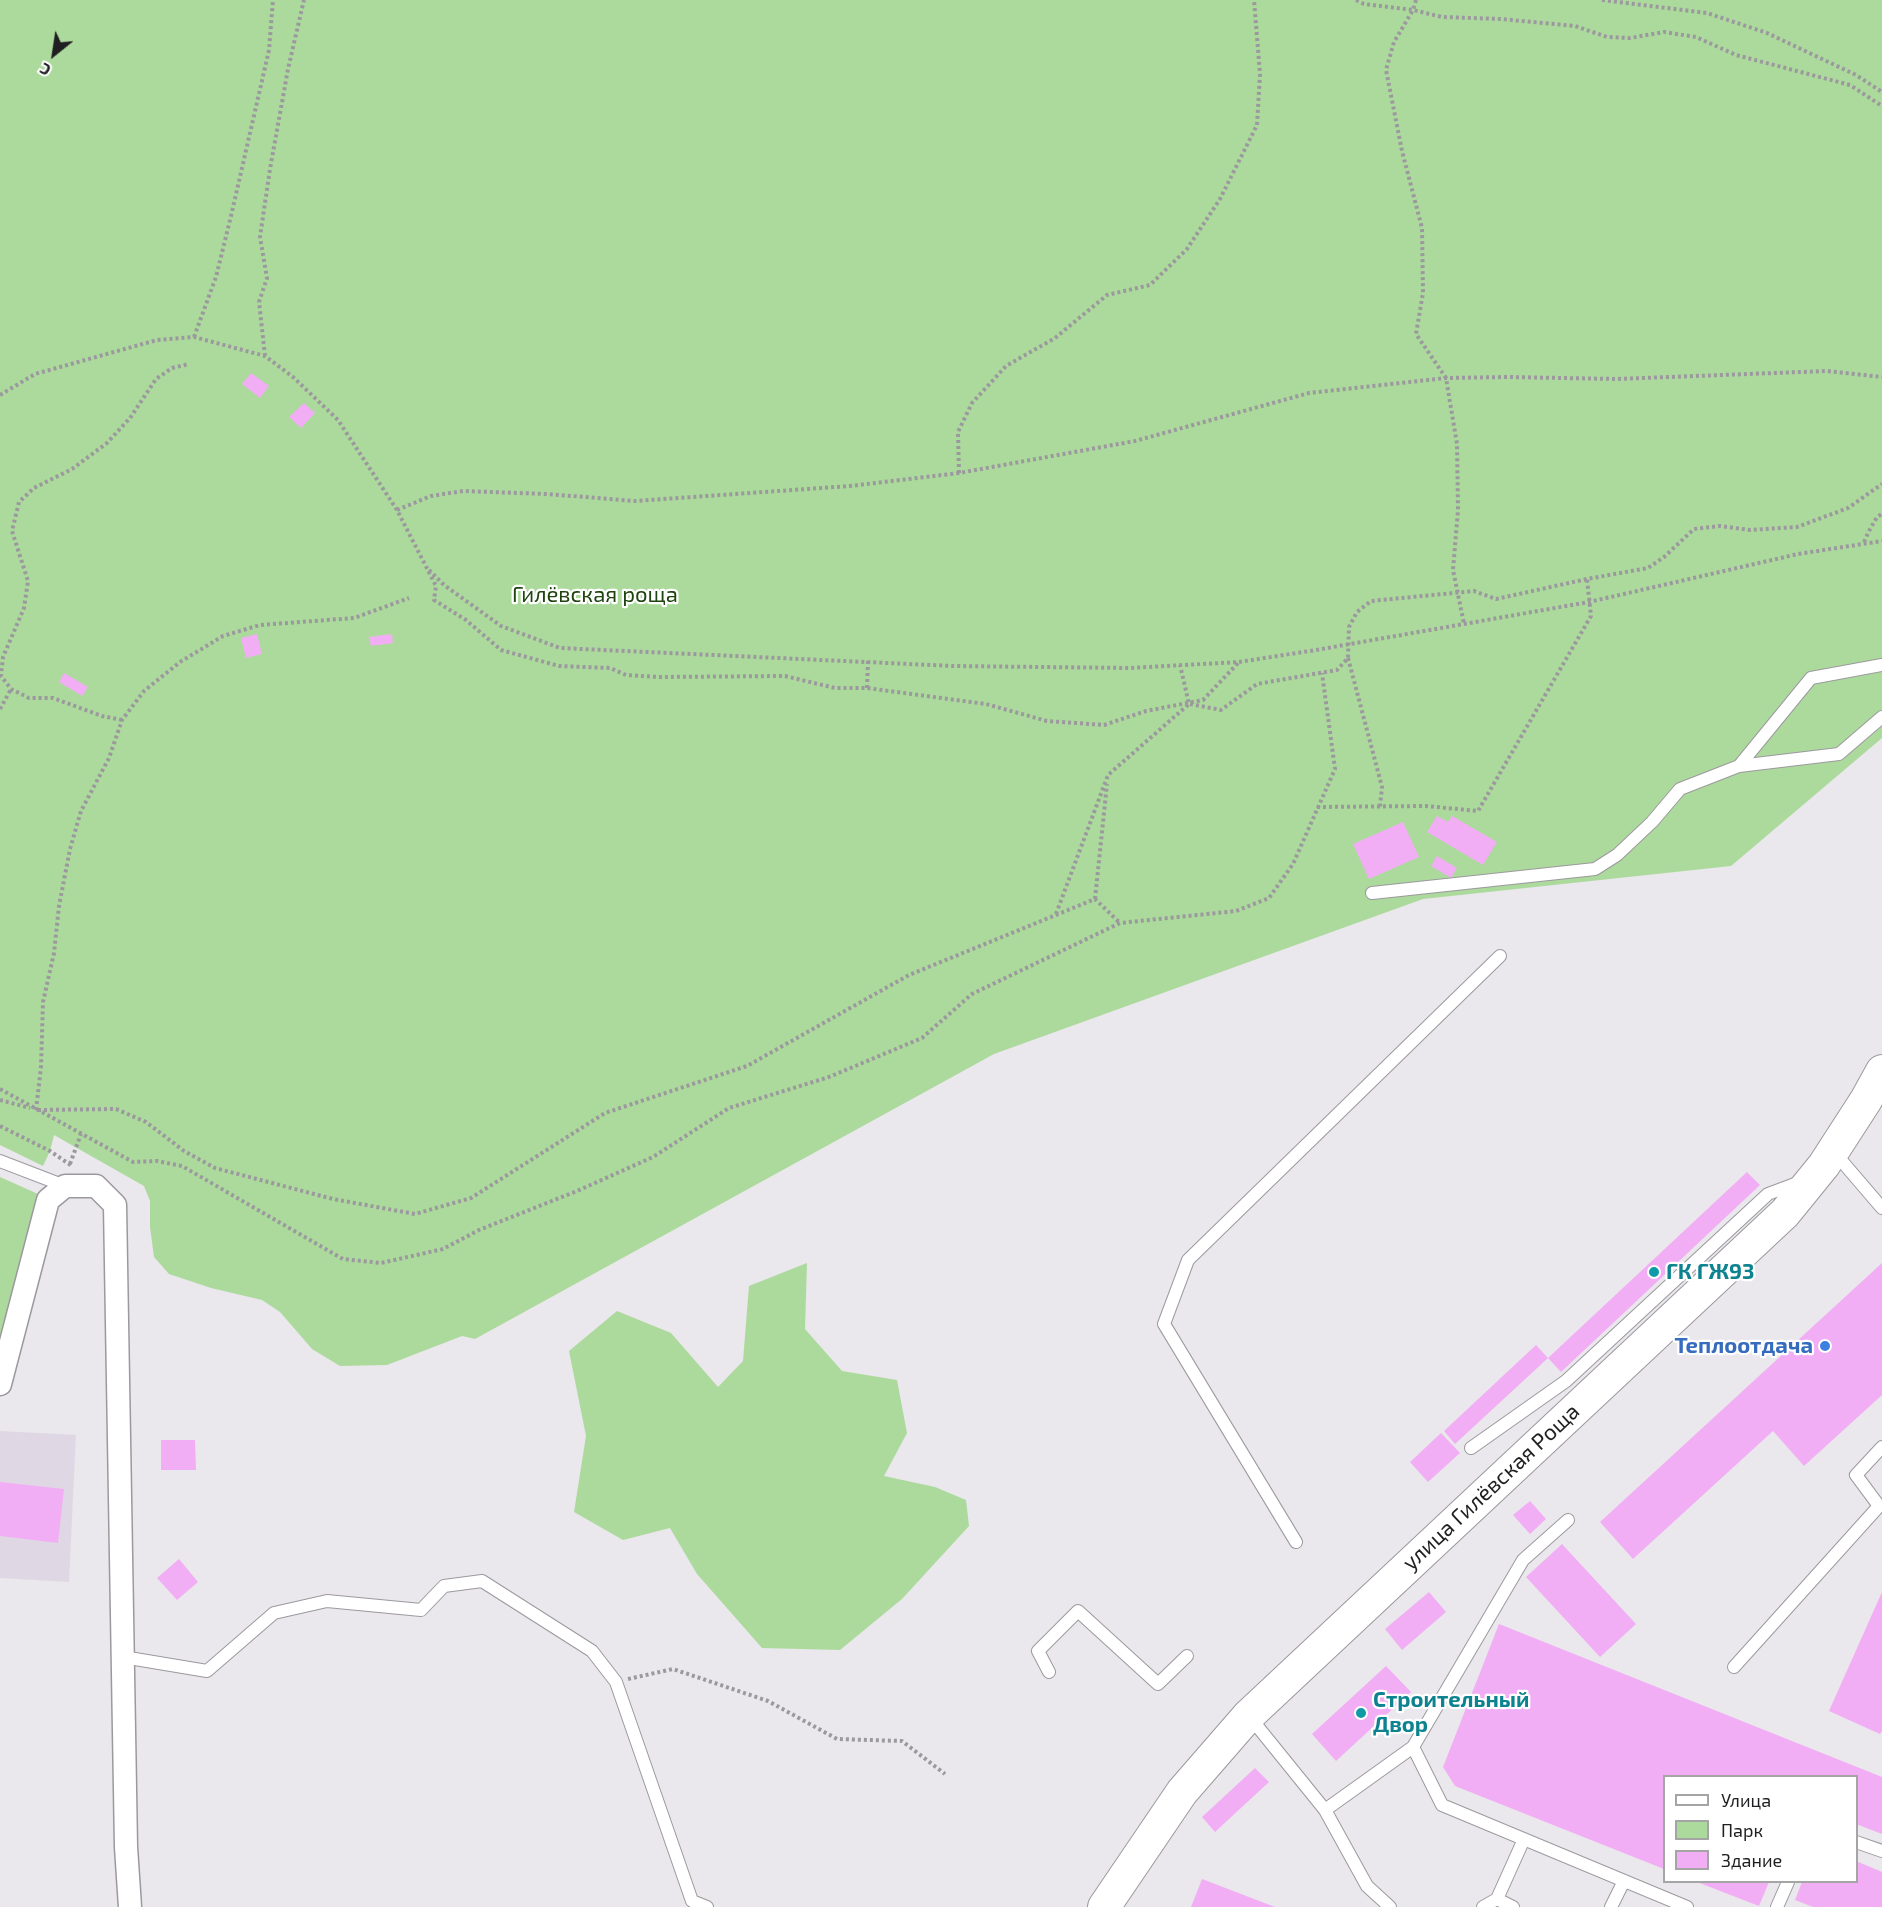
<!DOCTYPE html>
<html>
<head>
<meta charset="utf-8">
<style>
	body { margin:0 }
	#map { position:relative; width:1882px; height:1907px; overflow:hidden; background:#eae7ed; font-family:"Exo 2",sans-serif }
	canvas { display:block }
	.legend { position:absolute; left:1663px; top:1775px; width:195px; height:108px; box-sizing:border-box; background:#fff; border:2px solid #a5a5a6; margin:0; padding:8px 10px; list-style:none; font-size:18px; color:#1f1e20 }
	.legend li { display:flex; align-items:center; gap:12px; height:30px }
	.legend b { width:30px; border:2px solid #a5a5a6 }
	.north { position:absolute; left:24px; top:24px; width:60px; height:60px; -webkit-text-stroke:4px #fff; paint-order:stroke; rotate:210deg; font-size:16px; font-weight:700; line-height:24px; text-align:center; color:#1f1e20 }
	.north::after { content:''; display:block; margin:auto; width:21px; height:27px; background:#1f1e20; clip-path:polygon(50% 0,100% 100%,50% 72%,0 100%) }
</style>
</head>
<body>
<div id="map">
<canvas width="1882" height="1907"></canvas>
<ul class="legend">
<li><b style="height:8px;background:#fff"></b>Улица</li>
<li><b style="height:16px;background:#acda9c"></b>Парк</li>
<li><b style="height:16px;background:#f2aef4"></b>Здание</li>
</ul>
<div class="north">С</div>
</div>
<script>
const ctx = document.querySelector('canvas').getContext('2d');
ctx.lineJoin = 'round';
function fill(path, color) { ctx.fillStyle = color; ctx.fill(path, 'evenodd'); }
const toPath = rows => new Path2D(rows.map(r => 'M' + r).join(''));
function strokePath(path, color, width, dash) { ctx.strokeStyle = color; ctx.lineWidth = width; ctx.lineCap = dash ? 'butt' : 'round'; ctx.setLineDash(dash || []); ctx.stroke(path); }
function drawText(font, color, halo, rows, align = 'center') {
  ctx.font = font + ' "Exo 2",sans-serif'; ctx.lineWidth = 4.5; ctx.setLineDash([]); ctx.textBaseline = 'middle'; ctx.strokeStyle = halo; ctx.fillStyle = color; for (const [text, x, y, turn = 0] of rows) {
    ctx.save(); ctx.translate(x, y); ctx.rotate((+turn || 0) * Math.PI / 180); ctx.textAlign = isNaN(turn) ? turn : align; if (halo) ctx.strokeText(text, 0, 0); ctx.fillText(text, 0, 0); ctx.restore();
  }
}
const built = toPath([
	[0,1431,76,1435,69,1582,0,1578]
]);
const green = toPath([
	[0,0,1882,0,1882,738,1731,866,1423,899,994,1054,475,1339,462,1336,387,1365,340,1366,312,1349,280,1312,262,1300,211,1288,169,1274,154,1257,150,1227,150,1201,144,1186,54,1135,50,1151,43,1166,0,1145],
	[0,1177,38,1194,0,1340],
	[807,1263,805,1329,842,1371,897,1380,907,1433,884,1476,935,1487,966,1500,969,1526,902,1599,840,1650,762,1648,697,1574,670,1528,623,1540,574,1512,586,1436,569,1351,617,1311,671,1333,718,1387,743,1361,749,1286]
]);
const building = toPath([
	[251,373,269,386,260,398,242,384],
	[304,403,315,413,301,428,289,417],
	[257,634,262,654,246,658,241,638],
	[392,634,393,643,371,646,369,637],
	[64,673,88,687,82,696,59,682],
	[1437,816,1448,822,1452,816,1497,842,1483,865,1427,832],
	[1403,822,1419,857,1369,879,1353,844],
	[1437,856,1457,868,1451,878,1431,866],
	[1747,1172,1760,1185,1561,1372,1548,1358],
	[1882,1263,1882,1395,1804,1466,1773,1431,1633,1559,1600,1522],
	[1536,1345,1548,1358,1455,1444,1444,1431],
	[1441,1433,1460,1453,1428,1482,1410,1462],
	[161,1440,195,1440,196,1470,161,1470],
	[0,1482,64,1489,58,1543,0,1536],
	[1530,1501,1546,1519,1530,1534,1513,1515],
	[1562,1544,1636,1624,1600,1657,1526,1577],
	[179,1559,198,1582,177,1600,157,1578],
	[1429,1592,1446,1612,1402,1650,1385,1629],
	[1882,1592,1882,1731,1880,1734,1829,1711],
	[1499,1624,1882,1777,1882,1834,1856,1824,1856,1776,1664,1776,1664,1869,1455,1786,1443,1767],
	[1386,1666,1411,1692,1336,1761,1312,1734],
	[1255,1768,1269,1782,1215,1832,1202,1817],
	[1856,1861,1882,1872,1882,1907,1813,1907,1795,1900,1802,1882,1856,1882],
	[1202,1879,1275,1907,1191,1907],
	[1697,1882,1769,1882,1759,1906]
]);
const path = toPath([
	[1356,0,1364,4,1413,10,1442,17,1501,19,1575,26,1607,37,1630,38,1664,32,1696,37,1736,55,1850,85,1882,106],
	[1416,0,1413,10,1394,42,1386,70,1402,151,1422,228,1423,293,1416,334,1446,378,1457,444,1458,510,1453,570,1464,624],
	[1602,0,1707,13,1767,33,1856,75,1882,92],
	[194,337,216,277,231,216,269,50,273,0],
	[265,356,259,302,267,278,260,237,270,169,288,69,304,0],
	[0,395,35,374,157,340,194,337,265,356,293,377,338,420,397,510,436,586,434,600,466,620,501,650,559,666,610,668,626,675,658,677,785,676,835,688,867,688,986,704,1047,721,1104,725,1146,711,1203,700,1239,662],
	[959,473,958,432,972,403,1006,366,1055,338,1107,295,1150,285,1187,249,1220,199,1257,125,1260,74,1254,0],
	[397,510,431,496,463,491,547,494,635,501,850,486,959,473,1135,441,1309,393,1446,378,1508,377,1616,379,1827,371,1882,377],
	[1864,542,1869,531,1877,517,1882,514],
	[429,570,444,585,501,626,560,648,953,666,1129,668,1239,662,1316,650,1589,602,1798,554,1882,541],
	[1348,658,1382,787,1380,807],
	[867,688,868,661],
	[1190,704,1221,710,1257,684,1337,670,1348,658,1349,627,1357,612,1371,601,1474,591,1496,599,1587,579,1648,568,1664,557,1694,529,1720,526,1750,530,1797,527,1848,508,1882,484],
	[0,709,11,689],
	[122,720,102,716,53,698,29,698,11,689,1,676,3,657,24,608,28,581,12,531,19,502,34,488,72,469,107,443,130,418,156,379,172,368,189,364],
	[1317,807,1426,806,1478,811,1591,616,1587,579],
	[1095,899,1107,784],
	[1056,914,1108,775,1189,704,1180,665],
	[0,1089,133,1162,157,1161,182,1166,343,1259,381,1263,443,1249,479,1230,577,1191,653,1157,729,1108,829,1077,922,1038,972,994,1120,923,1236,911,1269,898,1293,864,1335,769,1322,673],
	[0,1100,30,1108],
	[36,1110,41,1067,43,1002,54,953,59,906,70,849,81,811,109,758,122,720,144,691,180,662,223,636,260,625,354,618,409,598],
	[38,1110,116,1109,146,1122,184,1151,215,1168,333,1199,415,1214,471,1198,605,1113,747,1066,909,975,1095,899,1120,923],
	[0,1126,50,1151,72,1166],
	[70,1164,81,1134],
	[628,1679,673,1669,768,1701,837,1739,902,1741,945,1774]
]);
const lane = toPath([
	[1739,766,1839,754,1882,717],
	[1372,893,1595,869,1617,855,1652,822,1680,789,1739,766,1811,678,1882,665],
	[1834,1152,1882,1208],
	[0,1161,65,1186],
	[1471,1448,1566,1381,1768,1194,1800,1182],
	[1296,1542,1164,1324,1188,1260,1500,956],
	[123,1657,207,1671,274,1613,327,1601,421,1610,444,1586,482,1581,592,1651,616,1682,692,1901,707,1907],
	[1734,1667,1879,1506,1856,1475,1882,1447],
	[1049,1672,1038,1651,1078,1611,1158,1684,1187,1656],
	[1249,1716,1325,1810,1367,1886,1390,1907],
	[1413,1747,1442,1805,1687,1907],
	[1325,1810,1413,1747,1523,1560,1568,1520],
	[1856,1842,1882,1851],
	[1497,1899,1513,1907],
	[1483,1907,1497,1899,1524,1839],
	[1611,1907,1624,1881],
	[1777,1907,1788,1882]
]);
const street = toPath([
	[0,1384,48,1200,65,1186,96,1186,115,1205,126,1847,130,1907]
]);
const secondary = toPath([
	[1104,1907,1182,1792,1248,1716,1785,1213,1824,1165,1866,1100,1882,1071]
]);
const markers = [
	[1654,1272,6,"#0f9aa8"],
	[1825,1346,6,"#3f7fe0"],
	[1361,1713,6,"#0f9aa8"]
];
const parkNames = [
	["Гилёвская роща",595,595]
];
const cultureNames = [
	["ГК ГЖ93",1666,1272],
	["Строительный",1373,1700],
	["Двор",1373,1725]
];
const shopNames = [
	["Теплоотдача",1813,1346]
];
const streetNames = [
	["улица Гилёвская Роща",1491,1487,-43]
];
fill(built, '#dfd8e4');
fill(green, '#acda9c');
fill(building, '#f2aef4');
strokePath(lane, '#9c999e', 14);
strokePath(street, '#9c999e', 25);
strokePath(secondary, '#9c999e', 34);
strokePath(path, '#9c999e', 4, [3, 3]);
strokePath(lane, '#fff', 12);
strokePath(street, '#fff', 22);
strokePath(secondary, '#fff', 32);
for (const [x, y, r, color] of markers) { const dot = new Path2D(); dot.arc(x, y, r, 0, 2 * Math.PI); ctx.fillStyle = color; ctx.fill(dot); strokePath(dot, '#fff', 2); }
drawText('22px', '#1f440f', '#fff', parkNames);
drawText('bold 22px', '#0d838f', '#fff', cultureNames, 'left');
drawText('bold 22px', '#366cbe', '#fff', shopNames, 'right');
drawText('22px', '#1f1e20', '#fff', streetNames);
</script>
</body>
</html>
